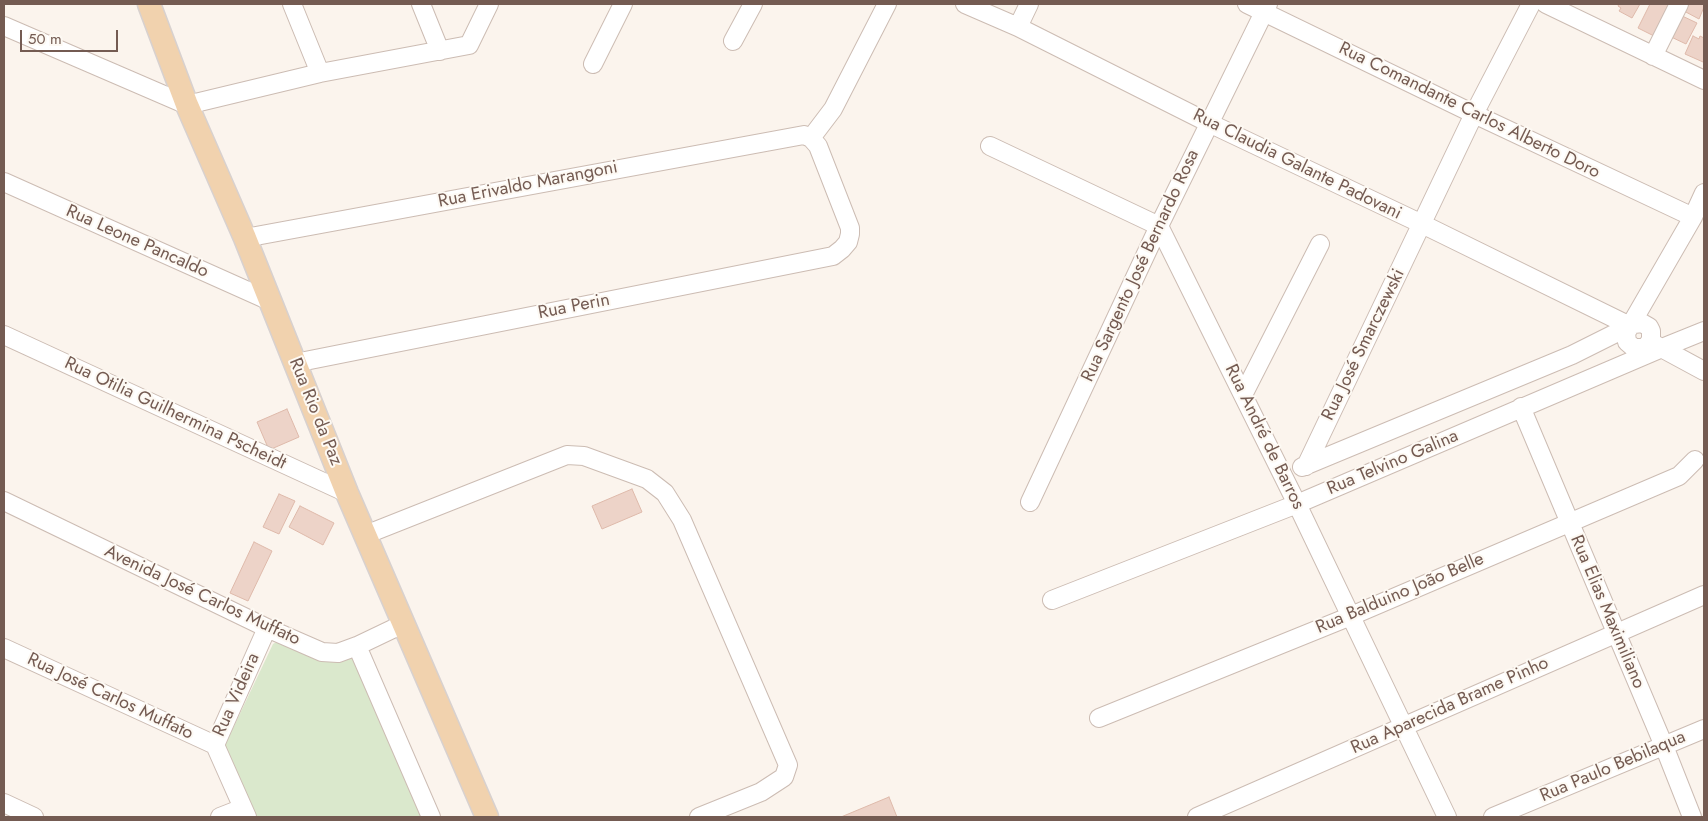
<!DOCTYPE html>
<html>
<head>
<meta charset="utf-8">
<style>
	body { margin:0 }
	#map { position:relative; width:1708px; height:821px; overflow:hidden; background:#fbf4ed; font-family:Jost,sans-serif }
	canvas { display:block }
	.frame { position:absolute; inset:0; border:5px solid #745b52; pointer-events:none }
	.scale { position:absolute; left:20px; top:30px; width:98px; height:22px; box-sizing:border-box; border:2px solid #745b52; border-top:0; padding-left:6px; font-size:15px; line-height:18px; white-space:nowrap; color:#745b52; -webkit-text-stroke:4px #fdf9f3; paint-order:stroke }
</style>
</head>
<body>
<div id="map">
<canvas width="1708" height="821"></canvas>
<div class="frame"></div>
<div class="scale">50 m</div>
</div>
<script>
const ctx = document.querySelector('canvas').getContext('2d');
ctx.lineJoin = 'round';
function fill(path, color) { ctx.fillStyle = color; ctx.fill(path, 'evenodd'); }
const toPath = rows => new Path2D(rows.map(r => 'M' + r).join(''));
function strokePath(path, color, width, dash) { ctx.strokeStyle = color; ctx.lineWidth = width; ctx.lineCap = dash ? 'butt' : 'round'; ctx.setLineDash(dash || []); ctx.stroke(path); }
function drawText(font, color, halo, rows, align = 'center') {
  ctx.font = font + ' Jost,sans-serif'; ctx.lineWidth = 4; ctx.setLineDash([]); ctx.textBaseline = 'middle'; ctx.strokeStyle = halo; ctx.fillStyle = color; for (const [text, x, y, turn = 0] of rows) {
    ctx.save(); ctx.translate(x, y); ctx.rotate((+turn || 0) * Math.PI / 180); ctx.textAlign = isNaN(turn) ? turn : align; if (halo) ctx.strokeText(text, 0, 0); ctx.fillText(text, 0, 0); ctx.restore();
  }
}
const green = toPath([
	[278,641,350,655,355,657,425,817,255,817,226,748,226,743,273,644]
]);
const building = toPath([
	[1619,4,1640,4,1632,18,1619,11,1621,8,1618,6,1619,4],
	[1650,4,1672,4,1656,37,1638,28,1650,4],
	[1687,4,1704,4,1704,7,1699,19,1684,11,1687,4],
	[1678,14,1697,23,1686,44,1667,35,1678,14],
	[1693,36,1699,39,1700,36,1704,38,1704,59,1703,62,1685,54,1693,36],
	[287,409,299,437,269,450,257,422,287,409],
	[632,489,642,512,602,529,592,506,632,489],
	[279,494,295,501,279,534,263,527,279,494],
	[300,506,334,523,323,545,289,527,300,506],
	[254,542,272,551,248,601,230,593,254,542],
	[889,797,897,817,841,817,889,797]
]);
const minor = toPath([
	[292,4,320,73],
	[421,4,440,51],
	[965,4,1018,27,1209,123,1422,224,1630,326],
	[1247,4,1474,114,1693,217],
	[1546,4,1704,80],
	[4,26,187,105,320,73,469,45,489,4],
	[1018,27,1029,4],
	[733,41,753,4],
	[1653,56,1679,4],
	[593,64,623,4],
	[811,138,833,109,887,4],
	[990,146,1159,226,1297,504,1447,817],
	[4,182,270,301],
	[245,238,804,135,811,138,818,146,850,228,850,234,848,242,842,249,833,256,295,363],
	[1630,326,1693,217,1704,193],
	[4,335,347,493],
	[1654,344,1704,371],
	[1634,348,1642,348,1646,347,1651,340,1651,331,1649,327,1642,323,1634,324,1630,326,1626,333,1627,342,1634,348,1637,358],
	[1243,395,1320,244],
	[1521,407,1664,746,1692,817],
	[1306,466,1474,114,1531,4],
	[1302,467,1572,355,1630,326],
	[4,501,267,628,322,652,338,653,357,646,403,624],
	[1030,502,1159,226,1268,4],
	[365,535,567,455,584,456,647,479,665,493,682,520,788,765,784,777,761,792,699,817],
	[1052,600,1297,504,1662,348,1704,331],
	[357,646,431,817],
	[4,648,215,745],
	[1099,718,1351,616,1679,476,1695,460],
	[4,803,34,817],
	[220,817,243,808],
	[247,817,215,745,267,628],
	[1197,817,1704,595],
	[1493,817,1704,729]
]);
const major = toPath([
	[149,4,187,105,245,238,347,493,487,817]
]);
const streetNames = [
	["Rua Comandante Carlos Alberto Doro",1469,111,26],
	["Rua Claudia Galante Padovani",1297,165,26],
	["Rua Erivaldo Marangoni",528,185,-11],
	["Rua Leone Pancaldo",137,242,24],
	["Rua Sargento José Bernardo Rosa",1141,266,-65],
	["Rua Perin",574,307,-11],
	["Rua José Smarczewski",1364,345,-64],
	["Rua Rio da Paz",315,412,68],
	["Rua Otilia Guilhermina Pscheidt",175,414,25],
	["Rua André de Barros",1264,437,64],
	["Rua Telvino Galina",1393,463,-23],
	["Rua Balduino João Belle",1400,594,-23],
	["Avenida José Carlos Muffato",202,596,25],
	["Rua Elias Maximiliano",1607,612,67],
	["Rua Videira",237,695,-66],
	["Rua José Carlos Muffato",110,697,25],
	["Rua Aparecida Brame Pinho",1450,706,-24],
	["Rua Paulo Bebilaqua",1613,767,-23]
];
fill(green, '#dae8cc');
fill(building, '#edd3c8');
strokePath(building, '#deb9aa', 1);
strokePath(minor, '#ccbcb3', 20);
strokePath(major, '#d8d1cf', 25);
strokePath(minor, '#fff', 18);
strokePath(major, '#f1d2ae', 22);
drawText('18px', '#745b52', '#fdf9f3', streetNames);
</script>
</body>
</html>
